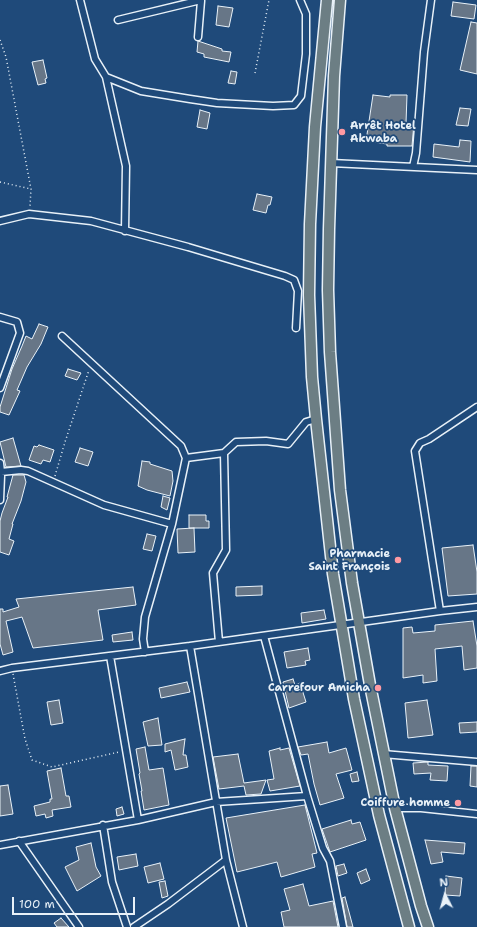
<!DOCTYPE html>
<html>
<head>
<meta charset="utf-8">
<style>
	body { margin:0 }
	#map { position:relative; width:477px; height:927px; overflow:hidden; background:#1f4a7a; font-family:"Shantell Sans",sans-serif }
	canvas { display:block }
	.north { position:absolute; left:425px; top:875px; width:40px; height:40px; -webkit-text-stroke:3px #1f4a7a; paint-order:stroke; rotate:354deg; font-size:11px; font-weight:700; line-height:16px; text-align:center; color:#e8f1f8 }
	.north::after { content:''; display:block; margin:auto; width:14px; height:18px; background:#e8f1f8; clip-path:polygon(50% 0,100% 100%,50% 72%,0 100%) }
	.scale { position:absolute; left:12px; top:897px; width:123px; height:18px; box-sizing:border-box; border:2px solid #e8f1f8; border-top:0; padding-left:5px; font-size:12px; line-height:14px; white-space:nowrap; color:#e8f1f8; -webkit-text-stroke:3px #1f4a7a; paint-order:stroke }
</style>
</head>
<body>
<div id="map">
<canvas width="477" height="927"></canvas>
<div class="north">N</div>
<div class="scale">100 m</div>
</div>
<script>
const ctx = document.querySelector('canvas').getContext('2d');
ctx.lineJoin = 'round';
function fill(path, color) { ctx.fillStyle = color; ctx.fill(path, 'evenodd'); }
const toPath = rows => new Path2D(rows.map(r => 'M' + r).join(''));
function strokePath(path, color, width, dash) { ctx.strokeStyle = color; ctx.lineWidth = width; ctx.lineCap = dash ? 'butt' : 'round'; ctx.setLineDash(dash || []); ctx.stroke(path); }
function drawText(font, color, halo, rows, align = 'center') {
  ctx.font = font + ' "Shantell Sans",sans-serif'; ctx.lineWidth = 3.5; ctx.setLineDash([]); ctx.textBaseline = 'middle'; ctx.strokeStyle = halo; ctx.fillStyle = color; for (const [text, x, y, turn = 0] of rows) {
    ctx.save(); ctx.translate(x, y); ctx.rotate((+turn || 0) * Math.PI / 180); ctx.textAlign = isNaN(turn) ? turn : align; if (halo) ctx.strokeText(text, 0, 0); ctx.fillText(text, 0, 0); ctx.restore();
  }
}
const building = toPath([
	[453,2,476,5,474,19,451,16,453,2],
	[218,6,233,8,229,27,216,25,218,6],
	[471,22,477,23,477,74,460,70,471,22],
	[198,41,222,49,222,51,231,52,229,62,204,57,204,54,197,52,198,41],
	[43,60,47,78,45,79,46,83,38,85,32,62,43,60],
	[231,71,237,72,235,84,228,83,231,71],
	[373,95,390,97,390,95,407,95,406,123,414,123,412,146,387,146,387,144,366,141,373,95],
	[460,108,471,109,468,126,456,125,460,108],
	[200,110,210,113,207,129,197,127,200,110],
	[460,140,471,141,470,162,433,157,434,144,459,147,460,140],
	[257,194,272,197,270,205,268,205,266,213,253,210,257,194],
	[39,324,48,327,41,344,27,367,17,390,20,391,9,415,0,412,0,407,12,369,22,346,26,336,32,339,39,324],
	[68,369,81,373,77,380,65,376,68,369],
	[13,438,21,466,6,467,0,442,13,438],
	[39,445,54,450,50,462,43,460,41,464,29,460,34,446,37,447,39,445],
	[80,448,93,452,88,466,75,462,80,448],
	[142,461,150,462,150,464,172,471,173,481,170,496,147,490,138,486,142,461],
	[13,475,24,475,26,482,21,501,12,524,13,524,9,539,14,541,9,555,0,552,0,521,2,513,8,497,7,497,13,475],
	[163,496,170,498,167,510,161,507,163,496],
	[189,515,206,515,206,521,209,521,209,528,189,528,189,515],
	[194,528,195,552,178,553,177,529,194,528],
	[147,534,156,536,152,551,143,549,147,534],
	[473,545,477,572,477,594,448,596,442,548,473,545],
	[262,586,262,595,236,596,236,587,262,586],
	[133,587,136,605,98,610,103,640,33,648,22,617,6,621,13,652,3,655,0,644,0,609,3,609,3,612,19,607,16,599,133,587],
	[324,610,326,619,302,623,301,613,324,610],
	[473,621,477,646,477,668,464,670,462,646,435,649,437,681,423,683,423,675,403,678,403,628,412,627,413,633,435,631,435,625,473,621],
	[132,632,133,640,113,642,112,635,132,632],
	[308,648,310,660,305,661,306,665,287,668,284,652,308,648],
	[293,679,295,685,300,683,306,702,289,708,283,682,293,679],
	[187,682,190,692,161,698,159,688,187,682],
	[59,700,63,723,51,725,47,702,59,700],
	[427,700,433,735,408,738,405,703,427,700],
	[158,718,162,745,148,746,143,722,158,718],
	[477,722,477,732,460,733,459,723,477,722],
	[185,739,183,755,186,755,188,767,175,770,171,750,165,752,165,744,185,739],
	[327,742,329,753,346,748,352,770,336,774,344,798,320,805,314,784,308,754,301,755,298,747,327,742],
	[145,747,149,770,163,768,169,805,144,810,141,791,142,791,139,774,140,773,136,749,145,747],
	[280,748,280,750,289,748,300,786,270,791,267,780,274,779,269,751,280,748],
	[238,754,244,783,266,780,261,794,246,795,244,786,219,789,213,757,238,754],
	[428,762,428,765,448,766,447,781,430,780,431,773,414,774,413,763,428,762],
	[471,766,477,766,477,787,470,786,471,766],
	[61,768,66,796,69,796,71,807,52,810,53,816,46,818,45,814,36,816,34,806,50,802,50,799,52,799,47,771,61,768],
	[357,772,359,781,352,782,350,774,357,772],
	[8,785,13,814,0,816,0,786,8,785],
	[305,805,317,853,312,854,315,867,281,877,277,862,237,872,226,818,305,805],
	[122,807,124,814,117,816,116,809,122,807],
	[351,820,352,824,360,822,366,840,330,852,322,829,351,820],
	[425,840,465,843,464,854,441,852,443,862,431,864,425,840],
	[91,843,96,867,101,876,77,891,65,867,79,860,76,847,91,843],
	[136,854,138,866,119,870,117,857,136,854],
	[160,863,164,879,148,883,144,867,160,863],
	[344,864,347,873,338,876,336,866,344,864],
	[366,869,370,880,361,884,357,873,366,869],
	[446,876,462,878,460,896,445,895,446,876],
	[165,881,168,896,162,898,159,882,165,881],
	[303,884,309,906,333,901,338,927,284,927,281,912,290,910,284,889,303,884],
	[345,897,353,927,347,927,342,898,345,897],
	[61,918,69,927,57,927,54,923,61,918]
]);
const path = toPath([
	[0,40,6,57,31,189,30,206],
	[255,73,269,0],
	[0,182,31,189],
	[55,476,65,442,89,370],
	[13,674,25,739,32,760,52,767,119,752]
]);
const street = toPath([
	[80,0,95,59,106,77,126,166,125,231],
	[118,20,201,0],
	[198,37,201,1],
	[106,77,141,91,190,99,217,103,273,106,294,105,301,96,306,54,306,14,300,0],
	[331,163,477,170],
	[413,167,416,153,424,52,431,0],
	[0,221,29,214,91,221,188,247,285,276,294,280,298,291,296,328],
	[0,317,17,322,20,333,0,388],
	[62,336,181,446,186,458],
	[0,463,1,472,21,470,28,471,104,505,172,524],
	[0,472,1,476,0,500],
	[440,611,415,451,420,443,429,439,477,407],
	[264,636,307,796],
	[219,642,213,573,226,550,224,453],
	[190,646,226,860],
	[145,652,143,639,145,617,172,524,186,458,224,453,236,442,266,441,288,444,306,422,316,419],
	[110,656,138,820],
	[0,671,12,668,190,646,440,611,477,607],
	[383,754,477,762],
	[395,808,421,808,477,814],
	[103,825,112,882,127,927],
	[19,841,79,927],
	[0,845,138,820,216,802,307,796,323,848,330,861,343,927],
	[134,927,168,904,226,860,243,927]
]);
const primary = toPath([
	[327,0,315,127,310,224,309,295,312,377,316,419,333,574,354,699,379,815,409,927],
	[340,0,334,76,329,229,328,290,330,352,340,490,352,583,370,685,395,808,421,906,428,927]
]);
const markers = [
	[342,132,4,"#ff9aa2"],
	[398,560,4,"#ff9aa2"],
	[378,688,4,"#ff9aa2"],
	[458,803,4,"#ff9aa2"]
];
const poiNames = [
	["Arrêt Hotel",350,126,"left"],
	["Akwaba",350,139,"left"],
	["Pharmacie",390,554],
	["Saint François",390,567],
	["Carrefour Amicha",370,688],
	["Coiffure homme",450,803]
];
fill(building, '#677687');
strokePath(building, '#e8f1f8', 1);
strokePath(street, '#e8f1f8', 9);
strokePath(primary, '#e8f1f8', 13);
strokePath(path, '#e8f1f8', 1.5, [1, 3]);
strokePath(street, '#1f4a7a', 6);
strokePath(primary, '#6c7e84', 10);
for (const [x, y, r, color] of markers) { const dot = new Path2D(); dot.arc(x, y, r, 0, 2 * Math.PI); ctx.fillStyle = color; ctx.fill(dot); strokePath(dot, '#1f4a7a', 1.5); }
drawText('bold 11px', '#e8f1f8', '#1f4a7a', poiNames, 'right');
</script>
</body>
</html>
